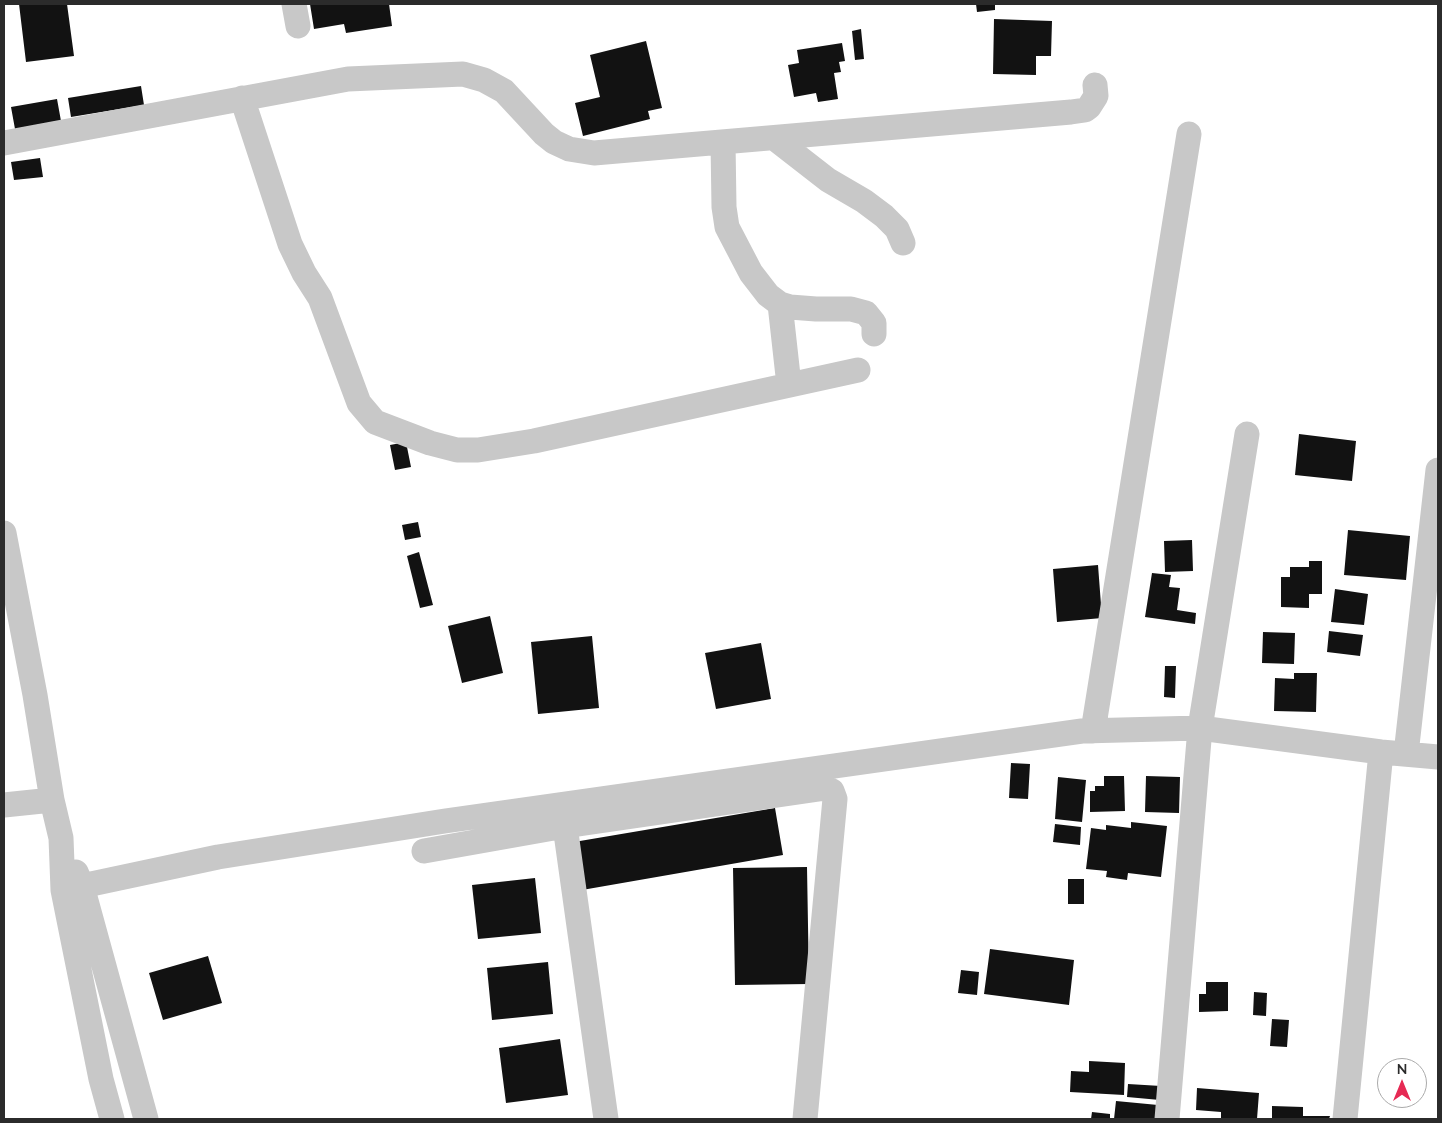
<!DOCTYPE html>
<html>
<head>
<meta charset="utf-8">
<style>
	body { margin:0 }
	#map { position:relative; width:1442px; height:1123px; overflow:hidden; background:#fff; font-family:Mulish,sans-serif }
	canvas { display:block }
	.frame { position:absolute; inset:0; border:5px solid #2b2b2b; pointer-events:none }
	.north { position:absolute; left:1377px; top:1058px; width:50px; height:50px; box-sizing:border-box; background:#fff; border:1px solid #aaa; border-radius:50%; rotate:0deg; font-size:14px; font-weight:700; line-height:20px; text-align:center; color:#2b2b2b }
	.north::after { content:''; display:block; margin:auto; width:18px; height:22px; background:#e62a54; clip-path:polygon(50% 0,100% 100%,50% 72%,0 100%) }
</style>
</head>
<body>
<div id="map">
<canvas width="1442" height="1123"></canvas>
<div class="frame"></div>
<div class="north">N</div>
</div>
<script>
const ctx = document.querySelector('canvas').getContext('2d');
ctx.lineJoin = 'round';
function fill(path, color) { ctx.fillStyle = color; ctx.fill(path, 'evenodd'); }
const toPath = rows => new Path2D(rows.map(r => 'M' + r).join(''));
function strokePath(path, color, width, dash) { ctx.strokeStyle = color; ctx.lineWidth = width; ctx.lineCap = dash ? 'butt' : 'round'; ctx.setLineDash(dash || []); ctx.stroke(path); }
const building = toPath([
	[19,4,67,4,74,56,26,62],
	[310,4,389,4,392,26,346,33,344,24,314,29],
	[976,4,995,4,995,10,977,12],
	[994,19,1052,21,1051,56,1036,56,1036,75,993,74],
	[861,29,864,59,855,60,852,31],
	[646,41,662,108,648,111,650,119,583,136,575,103,600,97,590,55],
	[842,43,845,61,839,62,841,72,834,73,838,99,818,102,816,93,794,97,788,65,799,63,797,50],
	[141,86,144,105,71,117,68,98],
	[57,99,61,121,15,129,11,107],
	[40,158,43,177,14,180,11,162],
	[1299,434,1356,441,1352,481,1295,475],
	[406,442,411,467,395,470,390,445],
	[418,522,421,537,405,540,402,525],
	[1348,530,1410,536,1406,580,1344,575],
	[1192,540,1193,571,1165,572,1164,541],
	[419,552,433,605,420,608,407,556],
	[1309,561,1322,561,1322,594,1309,594,1309,608,1281,607,1281,577,1290,577,1290,567,1309,567],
	[1098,565,1102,618,1057,622,1053,569],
	[1152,573,1171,575,1169,587,1180,588,1177,610,1196,613,1195,624,1145,617],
	[1335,589,1368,594,1364,625,1331,622],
	[490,616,503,673,462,683,448,626],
	[1329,631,1363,635,1360,656,1327,652],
	[1263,632,1295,633,1294,664,1262,663],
	[592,636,599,708,538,714,531,642],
	[761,643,771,699,716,709,705,653],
	[1165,666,1176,666,1175,698,1164,697],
	[1294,673,1317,673,1316,712,1274,711,1275,678,1294,679],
	[1011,763,1030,764,1028,799,1009,798],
	[1104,776,1124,776,1125,811,1090,812,1090,791,1095,791,1095,786,1104,786],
	[1146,776,1180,777,1179,813,1145,812],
	[1058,777,1086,780,1082,822,1055,819],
	[775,808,783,855,582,890,574,842],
	[1131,822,1167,826,1161,877,1128,873,1127,880,1106,877,1107,871,1086,869,1091,828,1106,830,1106,825,1131,828],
	[1055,824,1081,827,1080,845,1053,842],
	[807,867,809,984,735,985,733,868],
	[535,878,541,933,478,939,472,885],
	[1068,879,1084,879,1084,904,1068,904],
	[990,949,1074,960,1069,1005,984,994],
	[208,956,222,1003,163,1020,149,973],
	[548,962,553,1014,492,1020,487,968],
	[961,970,979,972,977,995,958,993],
	[1206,982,1228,982,1228,1011,1199,1012,1199,994,1206,994],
	[1254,992,1267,993,1266,1016,1253,1015],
	[1272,1019,1289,1020,1287,1047,1270,1046],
	[560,1039,568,1095,506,1103,499,1048],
	[1089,1061,1125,1063,1124,1095,1070,1092,1071,1071,1089,1072],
	[1128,1084,1161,1086,1160,1100,1127,1097],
	[1197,1088,1259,1093,1257,1119,1221,1119,1221,1112,1196,1110],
	[1116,1101,1158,1105,1157,1119,1114,1119],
	[1272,1106,1303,1107,1303,1116,1330,1116,1329,1119,1272,1119],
	[1092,1112,1110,1114,1110,1119,1091,1119]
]);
const minor = toPath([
	[294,4,298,26],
	[242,98,290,244,304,273,320,298,359,403,375,422,430,443,457,450,478,450,534,441,858,370],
	[774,138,828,180,864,201,884,216,897,229,903,243],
	[723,142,724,207,727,227,751,273,768,295,780,304,790,307,816,309,851,309,866,313,874,323,874,334],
	[4,143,348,79,463,74,484,80,504,91,544,134,554,142,569,149,594,153,1071,112,1085,110,1089,107,1096,96,1095,85],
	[780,304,789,385],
	[4,533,35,695,52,800,61,838,63,890,101,1079,112,1119],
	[1093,731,1189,134],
	[1406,754,1438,470],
	[4,805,52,800],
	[424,851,565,826],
	[76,872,82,886,146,1119],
	[63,890,218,857,445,821,1082,731,1200,728,1381,752,1438,757],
	[606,1119,565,826,826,788,832,791,835,799,805,1119],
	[1167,1119,1200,728,1247,434],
	[1345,1119,1381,752]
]);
fill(building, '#121212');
strokePath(minor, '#c8c8c8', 25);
</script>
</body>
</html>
